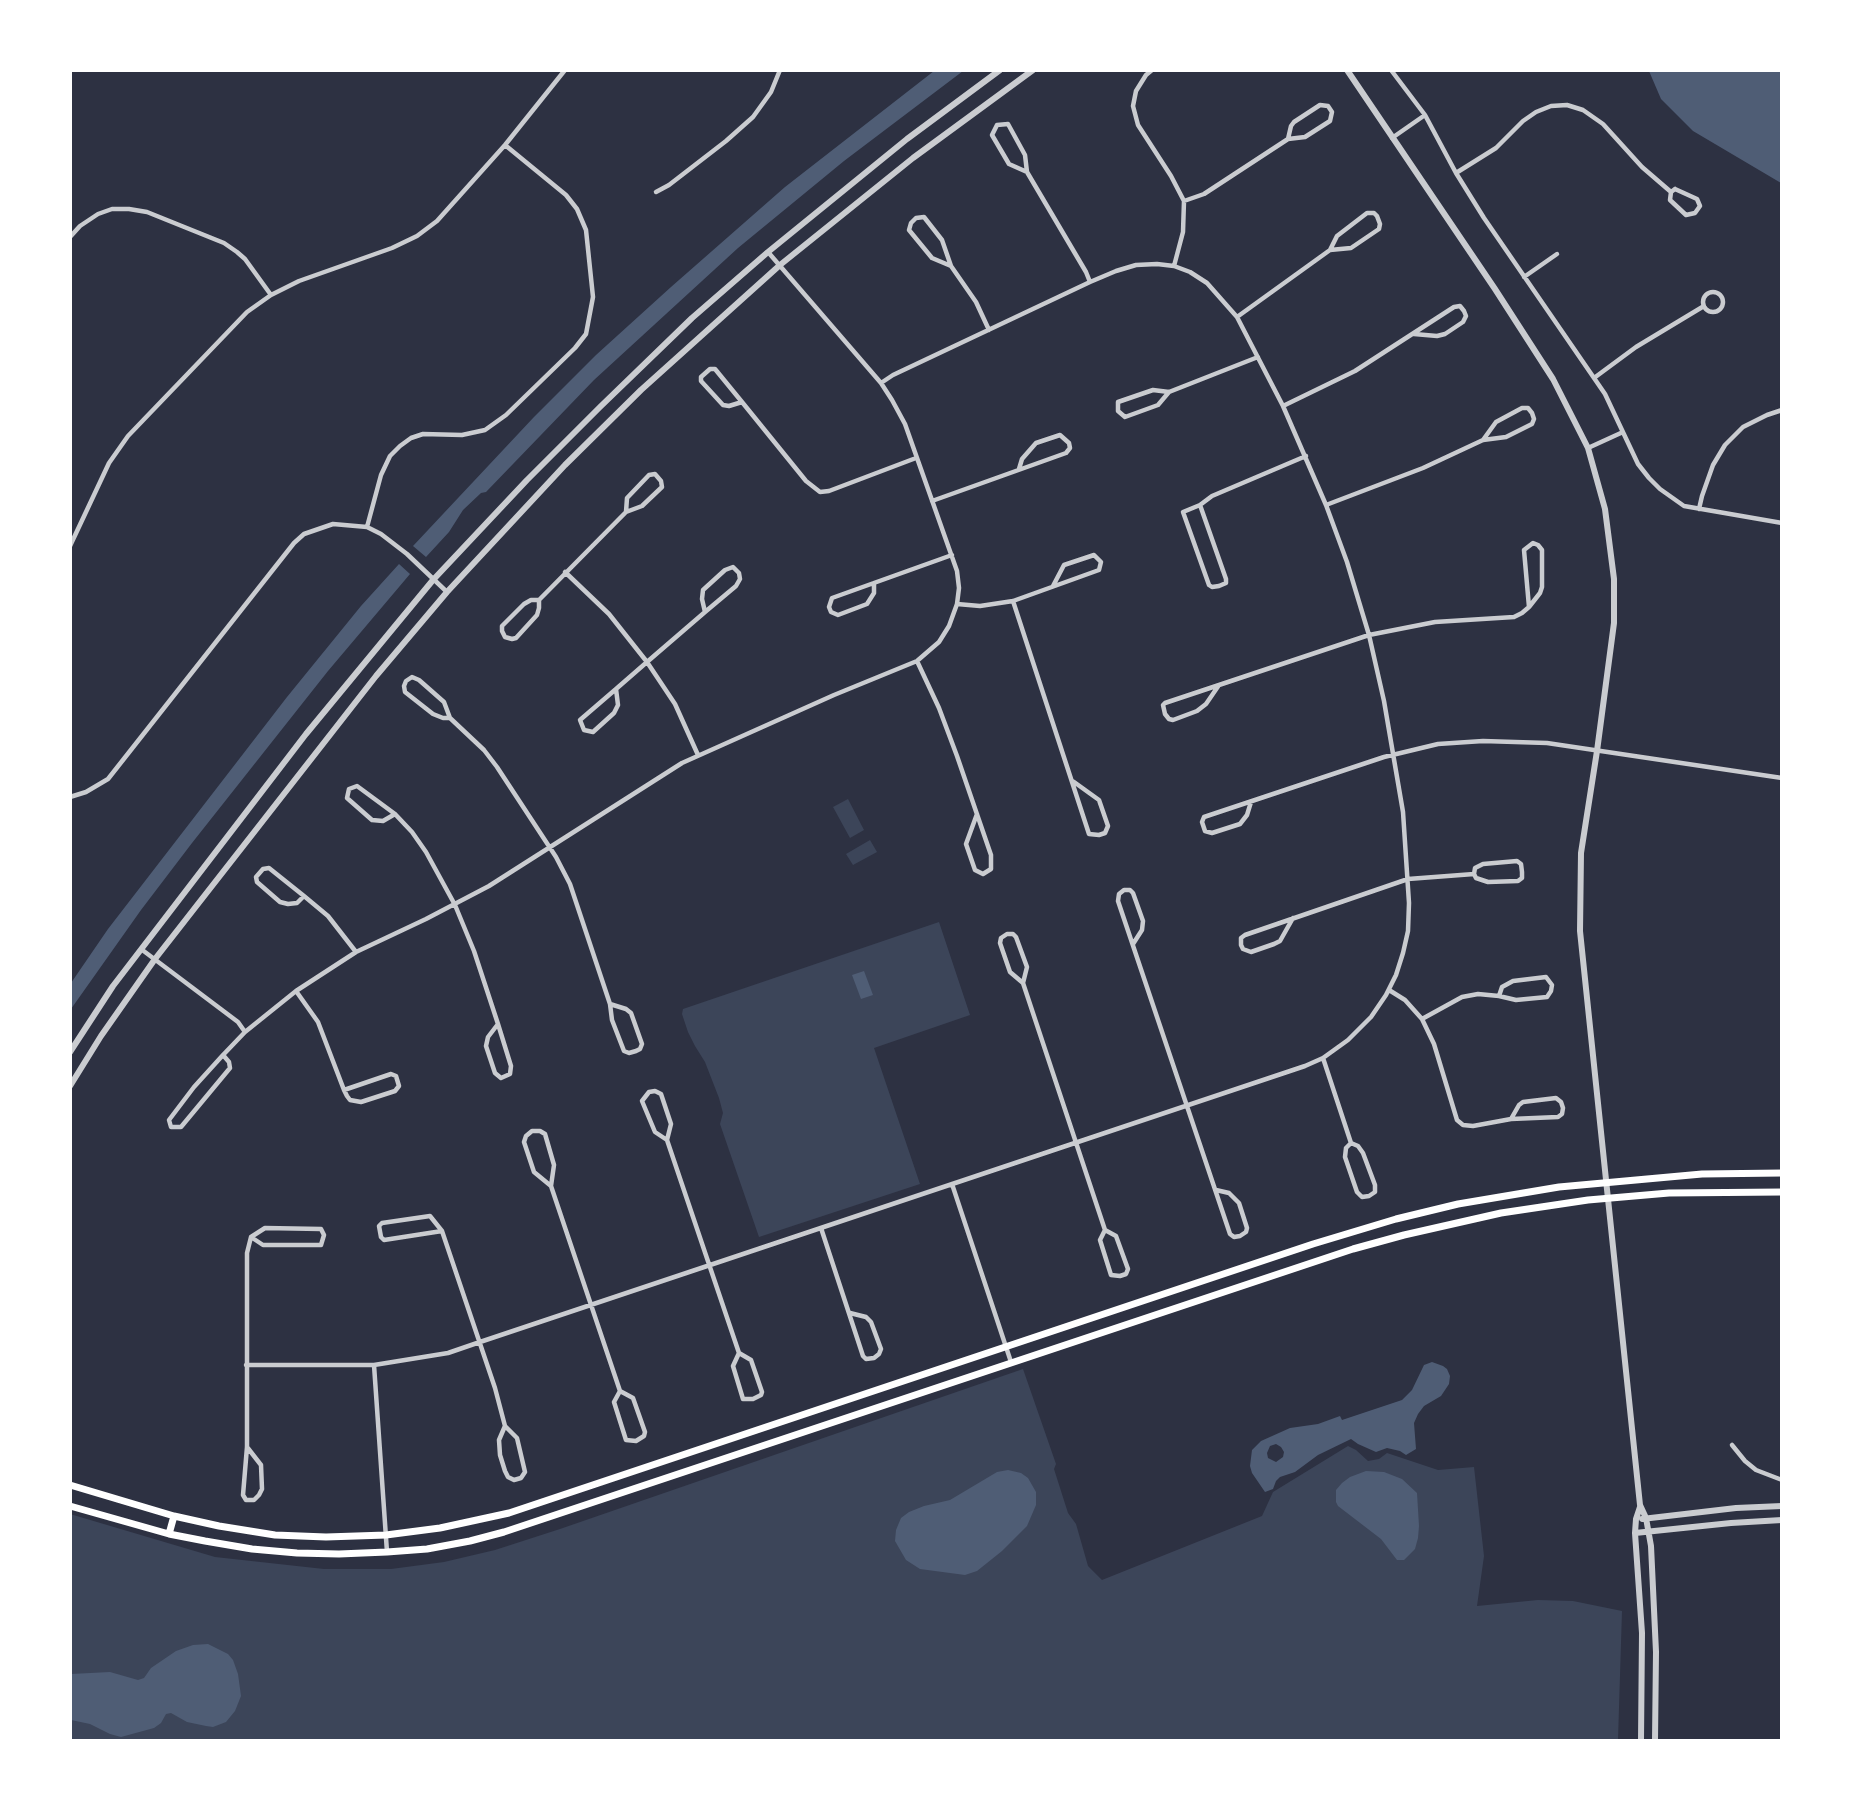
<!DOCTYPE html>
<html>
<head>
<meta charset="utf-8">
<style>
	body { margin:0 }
	#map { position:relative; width:1852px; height:1811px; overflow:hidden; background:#2d3142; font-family:Mulish,sans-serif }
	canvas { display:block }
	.frame { position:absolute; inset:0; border:72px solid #fff; pointer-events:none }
</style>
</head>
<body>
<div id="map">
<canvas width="1852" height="1811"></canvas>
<div class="frame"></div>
</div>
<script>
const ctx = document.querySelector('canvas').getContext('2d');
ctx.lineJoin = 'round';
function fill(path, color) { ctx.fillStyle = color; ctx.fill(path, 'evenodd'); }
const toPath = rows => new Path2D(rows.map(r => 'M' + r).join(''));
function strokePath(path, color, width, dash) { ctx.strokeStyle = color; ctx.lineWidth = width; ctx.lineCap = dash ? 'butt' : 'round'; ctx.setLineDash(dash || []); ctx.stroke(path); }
const green = toPath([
	[848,799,864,830,850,838,833,807],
	[870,840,877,852,853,865,846,854],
	[939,922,970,1015,874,1048,920,1184,759,1237,720,1124,723,1113,719,1098,705,1062,695,1046,688,1032,682,1014,683,1009],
	[1023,1369,1056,1464,1054,1469,1068,1513,1076,1524,1088,1566,1102,1580,1262,1516,1273,1492,1348,1446,1356,1450,1368,1461,1379,1459,1387,1453,1438,1470,1474,1467,1484,1556,1477,1606,1538,1600,1573,1601,1622,1611,1618,1740,71,1740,70,1514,215,1557,324,1569,391,1569,444,1562,495,1550,560,1529]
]);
const water = toPath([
	[934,71,963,71,844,161,738,248,594,380,486,492,481,493,463,510,449,532,426,557,413,546,534,417,596,355,671,287,785,187],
	[1649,71,1781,71,1781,183,1693,131,1661,99],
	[399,564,410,574,328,671,192,843,141,910,71,1009,71,983,108,929,287,697,361,606],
	[864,971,873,995,861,999,852,975],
	[1432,1362,1443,1366,1447,1369,1450,1376,1449,1384,1441,1396,1424,1406,1418,1414,1414,1423,1416,1449,1406,1455,1400,1451,1387,1448,1376,1452,1358,1444,1351,1439,1318,1455,1295,1472,1280,1477,1276,1481,1273,1489,1265,1492,1252,1473,1250,1466,1252,1450,1261,1441,1290,1428,1318,1424,1340,1416,1342,1420,1402,1400,1412,1390,1424,1365],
	[1276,1444,1281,1447,1284,1452,1283,1457,1276,1462,1268,1458,1267,1453,1270,1446],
	[1008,1470,1021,1473,1028,1478,1036,1492,1036,1505,1027,1526,1002,1551,977,1571,965,1575,920,1569,906,1560,895,1541,896,1530,901,1518,909,1512,924,1506,950,1500,997,1472],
	[1366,1471,1384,1472,1402,1479,1417,1493,1419,1526,1418,1538,1415,1549,1404,1560,1397,1560,1381,1539,1338,1506,1336,1502,1336,1490,1342,1483,1350,1477],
	[208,1644,228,1654,233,1660,238,1674,241,1696,235,1711,226,1722,213,1727,206,1726,187,1722,171,1713,166,1714,161,1723,154,1728,121,1737,110,1734,90,1724,71,1720,71,1674,110,1672,138,1680,144,1678,151,1668,176,1651,193,1645]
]);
const minor = toPath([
	[1152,70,1146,75,1136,91,1133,106,1138,125,1171,176,1184,201,1183,232,1174,266],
	[1391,70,1425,115,1456,173,1484,218,1605,394,1638,464,1649,478,1660,489,1684,506,1782,523],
	[1392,138,1425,115],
	[1027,172,1009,164,992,135,997,125,1008,124,1025,155,1027,172,1086,272,1090,282],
	[1456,173,1496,148,1523,121,1536,112,1551,106,1567,105,1583,110,1603,124,1642,167,1671,192],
	[1675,189,1697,199,1700,206,1695,213,1686,215,1670,200,1671,192,1675,189],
	[656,192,669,185,726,141,753,117,771,92,780,70],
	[1184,201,1204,194,1288,139,1305,137,1330,121,1332,112,1328,106,1320,105,1294,122,1291,126,1288,139],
	[70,237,80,226,98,214,112,209,129,209,147,212,224,243,237,252,245,259,271,295],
	[951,266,932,258,909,230,911,223,916,218,924,217,942,240,951,266,976,302,989,330],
	[1524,277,1557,254],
	'1703 302a10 10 0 1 1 20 0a10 10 0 1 1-20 0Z',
	[1237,317,1330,250,1337,236,1367,213,1374,213,1377,216,1380,224,1379,229,1351,248,1330,250],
	[1594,378,1636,347,1704,306],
	[1169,392,1158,405,1125,417,1118,411,1118,402,1153,390,1169,392,1258,357],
	[742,402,729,406,723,405,701,381,701,377,710,369,715,369,742,402,806,481,820,492,829,491,916,458],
	[1283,406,1355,371,1454,307,1460,306,1464,311,1466,316,1463,322,1445,334,1437,336,1414,334],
	[1588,448,1623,432],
	[932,501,1066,453,1070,448,1069,443,1060,435,1036,443,1022,459,1019,469],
	[1200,505,1226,579,1226,583,1219,586,1212,587,1209,585,1183,512,1200,505,1212,496,1306,456],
	[1326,505,1423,468,1483,440,1506,437,1532,424,1534,419,1532,413,1528,408,1522,408,1496,422,1483,440],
	[1699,509,1702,496,1713,465,1725,445,1743,427,1767,415,1782,410],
	[367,527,381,475,390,456,400,446,411,438,423,434,462,435,485,430,506,415,575,348,586,334,593,297,586,230,577,209,566,195,505,145],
	[70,546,109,463,128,436,247,312,271,295,299,281,392,248,417,236,437,221,505,145,565,70],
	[565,572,609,614,647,662,675,704,698,755],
	[874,583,874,593,867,604,838,615,831,612,829,607,832,598,952,555],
	[539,600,539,608,537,615,516,638,512,639,505,637,502,631,502,626,524,604,531,600,539,600,626,512,642,506,662,487,661,481,655,474,649,475,627,498,626,512],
	[1013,601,1089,834,1099,835,1105,833,1108,826,1099,800,1074,782],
	[957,604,980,606,1013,601,1099,570,1101,562,1094,555,1064,565,1053,586],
	[917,661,939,708,957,756,991,855,991,869,983,874,975,870,966,844,977,814],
	[1219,685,1206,704,1197,711,1173,720,1169,719,1165,714,1163,705,1165,703,1369,635,1435,622,1514,617,1522,613,1529,607,1540,593,1542,587,1542,550,1538,545,1533,543,1524,550,1529,607],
	[616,689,618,705,614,713,593,732,584,730,580,720,616,689,647,662,705,612,736,586,740,579,739,573,733,567,725,570,703,590,702,599,705,612],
	[450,718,443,718,433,714,405,692,404,686,406,681,412,677,419,680,444,702,450,718,484,750,497,767,556,857,570,884,610,1004,612,1020,624,1051,629,1053,636,1051,640,1049,642,1044,631,1013,626,1009,610,1004],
	[70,797,86,792,108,779,294,543,304,534,333,524,367,527,381,534,407,554,447,592],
	[1251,802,1247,815,1240,824,1212,833,1205,831,1202,822,1204,817,1384,757,1438,744,1483,741,1547,743,1782,778],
	[395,814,383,821,372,820,347,798,349,789,357,786,395,814,412,832,426,852,455,905,474,951,498,1024,511,1066,510,1074,501,1078,495,1073,486,1046,488,1037,498,1024],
	[304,896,297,903,288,904,280,902,257,882,256,877,263,869,269,868,304,896,328,916,356,952],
	[1293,918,1280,941,1274,944,1251,952,1243,949,1241,945,1241,938,1245,935,1408,879,1474,874,1476,878,1488,882,1518,881,1522,878,1522,872,1521,864,1517,861,1483,864,1475,868,1474,874],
	[1133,944,1142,930,1143,921,1133,893,1130,890,1124,890,1119,894,1118,901,1230,1234,1234,1237,1240,1236,1246,1232,1247,1228,1239,1203,1229,1193,1216,1190],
	[141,949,238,1022,245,1032],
	[1023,983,1010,972,1000,943,1001,938,1007,934,1013,934,1016,937,1027,967,1023,983,1105,1230,1116,1236,1128,1269,1126,1274,1120,1276,1111,1275,1100,1240,1105,1230],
	[1389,990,1405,1000,1422,1019,1434,1044,1457,1120,1463,1125,1473,1126,1511,1119,1558,1117,1562,1114,1563,1108,1561,1102,1556,1098,1523,1102,1519,1105,1511,1119],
	[296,991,318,1022,344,1090,347,1096,350,1100,361,1102,395,1091,399,1086,396,1076,391,1074,344,1090],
	[1422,1019,1462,997,1478,994,1499,996,1516,1000,1547,997,1551,991,1552,985,1546,977,1513,981,1502,987,1499,996],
	[223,1055,229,1062,230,1068,181,1127,171,1127,169,1120,194,1087,223,1055,245,1032,296,991,356,952,426,919,489,886,682,763,834,695,917,661,939,642,949,626,957,604,959,588,957,571,905,424,892,400,881,383,768,252],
	[1323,1058,1351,1143,1358,1146,1363,1153,1375,1185,1375,1192,1369,1196,1362,1197,1357,1192,1345,1157,1346,1148,1351,1143],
	[667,1140,655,1132,642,1101,649,1092,655,1091,661,1094,671,1124,667,1140,739,1353,751,1360,762,1392,761,1395,753,1399,743,1399,733,1366,739,1353],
	[952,1184,1011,1362],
	[551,1186,534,1172,524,1142,526,1136,532,1131,540,1131,545,1134,554,1165,551,1186,620,1391],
	[821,1228,863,1356,866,1359,874,1358,879,1354,881,1349,871,1322,866,1317,850,1313],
	[442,1231,384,1240,381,1237,379,1226,382,1223,430,1216,442,1231,495,1388,505,1426,517,1438,525,1472,521,1478,514,1480,508,1477,505,1471,500,1455,499,1440,505,1426],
	[246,1365,374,1365,448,1353,480,1342,1305,1066,1323,1058,1348,1040,1371,1017,1386,995,1396,975,1403,953,1408,931,1409,903,1403,812,1384,701,1369,635,1347,562,1326,505,1283,406,1237,317,1207,283,1190,272,1174,266,1157,264,1136,265,1116,271,1090,282,893,375,881,383],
	[374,1365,387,1552],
	[620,1391,633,1398,645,1432,644,1436,636,1441,626,1440,614,1402,620,1391],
	[1732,1445,1745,1461,1756,1470,1782,1480],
	[247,1447,261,1465,262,1489,259,1495,254,1500,246,1500,243,1495,247,1447,247,1253,251,1237,265,1228,321,1229,324,1235,321,1245,263,1245,251,1237]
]);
const tertiary = toPath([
	[1347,70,1495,289,1553,379,1588,448,1605,509,1614,579,1614,623,1597,751,1581,853,1580,931,1640,1505,1646,1518,1651,1546,1656,1652,1655,1740],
	[70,1052,113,986,306,734,433,580,527,480,600,407,692,318,768,252,907,139,1000,70],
	[70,1086,101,1036,155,959,376,676,447,592,565,465,641,390,780,265,913,158,1033,70],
	[1640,1507,1636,1519,1635,1533,1642,1633,1641,1740],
	[1642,1519,1736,1508,1782,1506],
	[1635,1533,1731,1523,1782,1520]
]);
const secondary = toPath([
	[70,1485,174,1516,219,1526,275,1535,326,1537,386,1535,440,1528,509,1513,1313,1244,1396,1219,1458,1204,1559,1187,1702,1174,1782,1173],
	[70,1506,169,1534,205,1541,252,1549,297,1553,339,1554,387,1552,427,1549,470,1541,504,1532,1353,1249,1404,1235,1501,1213,1588,1200,1669,1193,1782,1192],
	[169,1534,174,1516]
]);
fill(green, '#3c4559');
fill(water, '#4f5d75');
strokePath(minor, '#caccd0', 4.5);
strokePath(tertiary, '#caccd0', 6);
strokePath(secondary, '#fff', 7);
</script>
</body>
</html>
